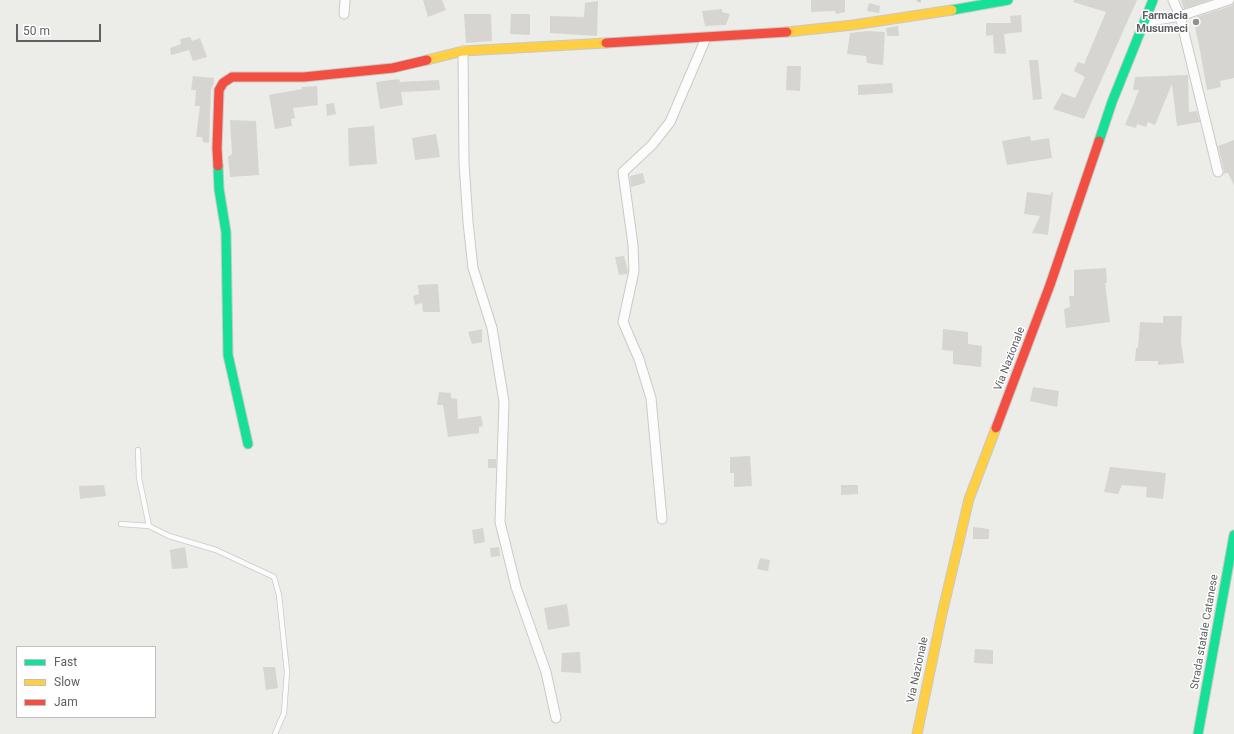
<!DOCTYPE html>
<html>
<head>
<meta charset="utf-8">
<style>
	body { margin:0 }
	#map { position:relative; width:1234px; height:734px; overflow:hidden; background:#ecece8; font-family:Roboto,sans-serif }
	canvas { display:block }
	.legend { position:absolute; left:16px; top:646px; width:140px; height:72px; box-sizing:border-box; background:#fff; border:1px solid #bfbfc1; margin:0; padding:5px 7px; list-style:none; font-size:12px; color:#5e6064 }
	.legend li { display:flex; align-items:center; gap:8px; height:20px }
	.legend b { width:20px; border:1px solid #bfbfc1 }
	.scale { position:absolute; left:16px; top:24px; width:85px; height:18px; box-sizing:border-box; border:2px solid #5e6064; border-top:0; padding-left:5px; font-size:12px; line-height:14px; white-space:nowrap; color:#5e6064; -webkit-text-stroke:3px #fff; paint-order:stroke }
</style>
</head>
<body>
<div id="map">
<canvas width="1234" height="734"></canvas>
<ul class="legend">
<li><b style="height:5px;background:#16e098"></b>Fast</li>
<li><b style="height:5px;background:#ffcf43"></b>Slow</li>
<li><b style="height:5px;background:#f24e42"></b>Jam</li>
</ul>
<div class="scale">50 m</div>
</div>
<script>
const ctx = document.querySelector('canvas').getContext('2d');
ctx.lineJoin = 'round';
function fill(path, color) { ctx.fillStyle = color; ctx.fill(path, 'evenodd'); }
const toPath = rows => new Path2D(rows.map(r => 'M' + r).join(''));
function strokePath(path, color, width, dash) { ctx.strokeStyle = color; ctx.lineWidth = width; ctx.lineCap = dash ? 'butt' : 'round'; ctx.setLineDash(dash || []); ctx.stroke(path); }
function drawText(font, color, halo, rows, align = 'center') {
  ctx.font = font + ' Roboto,sans-serif'; ctx.lineWidth = 3; ctx.setLineDash([]); ctx.textBaseline = 'middle'; ctx.strokeStyle = halo; ctx.fillStyle = color; for (const [text, x, y, turn = 0] of rows) {
    ctx.save(); ctx.translate(x, y); ctx.rotate((+turn || 0) * Math.PI / 180); ctx.textAlign = isNaN(turn) ? turn : align; if (halo) ctx.strokeText(text, 0, 0); ctx.fillText(text, 0, 0); ctx.restore();
  }
}
const building = toPath([
	[423,0,442,0,446,10,428,17],
	[811,0,845,0,845,12,836,14,835,11,811,12],
	[1074,0,1137,0,1084,119,1053,109,1062,93,1075,98,1085,77,1074,71,1078,62,1084,64,1106,12,1073,2],
	[1181,0,1210,0,1184,9],
	[598,1,597,36,550,33,550,16,584,17,585,3],
	[869,3,880,6,879,13,867,11],
	[1234,3,1234,78,1220,81,1221,87,1207,90,1199,45,1193,18,1231,6],
	[722,9,722,12,730,14,726,25,705,26,702,11],
	[464,14,491,14,492,41,466,43],
	[511,14,530,14,530,35,510,34],
	[1021,15,1022,32,1004,34,1006,54,994,53,993,35,986,36,986,23,1011,23,1010,16],
	[898,26,899,36,887,36,886,28],
	[868,31,885,32,883,65,867,63,866,56,847,54,850,33],
	[190,37,192,41,200,38,207,57,193,61,189,50,171,55,170,48,181,44,180,39],
	[1029,60,1038,60,1042,99,1033,100],
	[787,66,801,66,800,91,786,90],
	[1188,75,1189,112,1197,111,1200,122,1177,126,1172,84,1155,125,1148,122,1146,127,1137,124,1136,128,1125,125,1139,90,1133,90,1135,77],
	[193,76,214,78,214,83,211,90,209,143,203,142,202,137,196,137,200,106,195,106,196,90,191,90],
	[399,79,400,82,439,80,440,90,401,92,403,105,380,109,376,82],
	[892,83,893,93,858,95,858,85],
	[317,86,318,105,293,108,295,118,291,119,292,126,275,129,269,95,302,89,302,87],
	[334,103,336,114,327,116,326,104],
	[230,120,256,121,259,175,230,177,228,157,232,154],
	[374,126,377,164,349,166,348,128],
	[436,134,440,157,415,160,412,138],
	[1030,136,1031,141,1049,138,1052,158,1007,165,1002,141],
	[1234,140,1234,185,1228,173,1223,174,1224,171,1218,146],
	[643,173,645,183,631,187,630,176],
	[1027,192,1050,195,1052,192,1053,192,1048,235,1032,233,1040,216,1024,214],
	[624,256,628,271,627,274,619,275,615,257],
	[1106,268,1107,283,1105,283,1110,322,1066,328,1064,309,1070,307,1069,296,1074,296,1074,270],
	[438,284,440,312,423,312,422,303,415,305,413,296,419,294,418,285],
	[1163,316,1182,316,1181,341,1184,363,1158,365,1158,361,1135,361,1136,348,1138,348,1140,322,1163,323],
	[482,329,482,342,472,344,468,332],
	[943,329,968,332,968,344,982,346,981,367,953,364,953,351,942,350],
	[1033,387,1059,391,1057,407,1030,401],
	[439,392,451,393,451,398,457,399,458,419,481,416,483,426,479,427,479,433,448,437,443,405,437,405],
	[750,456,752,486,734,487,734,473,730,473,730,457],
	[488,459,496,459,496,468,488,468],
	[1110,467,1166,473,1163,499,1146,497,1147,487,1122,485,1118,494,1104,492],
	[104,485,106,496,80,499,79,486],
	[841,485,858,485,858,494,841,495],
	[973,527,989,529,989,539,973,539],
	[483,528,485,542,474,544,472,530],
	[185,547,188,568,172,569,170,550],
	[499,547,500,556,491,557,490,548],
	[760,558,770,560,768,571,757,569],
	[567,604,570,626,548,630,544,608],
	[975,649,993,650,993,664,974,663],
	[580,652,581,673,561,672,562,653],
	[263,667,275,667,278,688,266,690]
]);
const path = toPath([
	[917,0,922,2]
]);
const lane = toPath([
	[138,450,139,478,149,526,169,536,216,550,274,577,279,595,287,672,284,713,275,734],
	[121,524,149,526]
]);
const street = toPath([
	[1173,0,1180,16,1218,172],
	[344,14,345,0],
	[1145,22,1180,16,1229,0],
	[463,51,464,163,468,222,473,268,492,328,504,402,500,522,516,587,546,672,556,718],
	[662,519,651,398,639,359,623,322,634,271,633,245,623,172,652,145,670,122,706,38]
]);
const fast = toPath([
	[952,10,1008,0],
	[1099,141,1112,102,1153,0],
	[218,166,219,189,226,232,228,355,248,444],
	[1198,734,1234,535]
]);
const slow = toPath([
	[787,32,853,25,952,10],
	[427,60,463,51,606,43],
	[917,734,942,614,969,499,996,428]
]);
const jam = toPath([
	[606,43,787,32],
	[218,166,217,148,219,90,223,83,232,77,304,77,393,68,427,60],
	[996,428,1050,285,1099,141]
]);
const markers = [
	[1196,22,4,"#909192"]
];
const poiNames = [
	["Farmacia",1188,16],
	["Musumeci",1188,29]
];
const streetNames = [
	["Via Nazionale",1010,359,-69],
	["Strada statale Catanese",1205,632,-80],
	["Via Nazionale",918,670,-78]
];
fill(building, '#d6d5d2');
strokePath(lane, '#cacac9', 6);
strokePath(street, '#cacac9', 11);
strokePath(fast, '#c8c8c8', 11);
strokePath(slow, '#c8c8c8', 11);
strokePath(jam, '#c8c8c8', 11);
strokePath(path, '#cacdcb', 2, [4, 2]);
strokePath(lane, '#fcfcfc', 4.5);
strokePath(street, '#fcfcfc', 9);
strokePath(fast, '#16e098', 9);
strokePath(slow, '#ffcf43', 9);
strokePath(jam, '#f24e42', 9);
for (const [x, y, r, color] of markers) { const dot = new Path2D(); dot.arc(x, y, r, 0, 2 * Math.PI); ctx.fillStyle = color; ctx.fill(dot); strokePath(dot, '#fff', 1.5); }
drawText('bold 11px', '#5e6064', '#fff', poiNames, 'right');
drawText('11px', '#5e6064', '#fff', streetNames);
</script>
</body>
</html>
